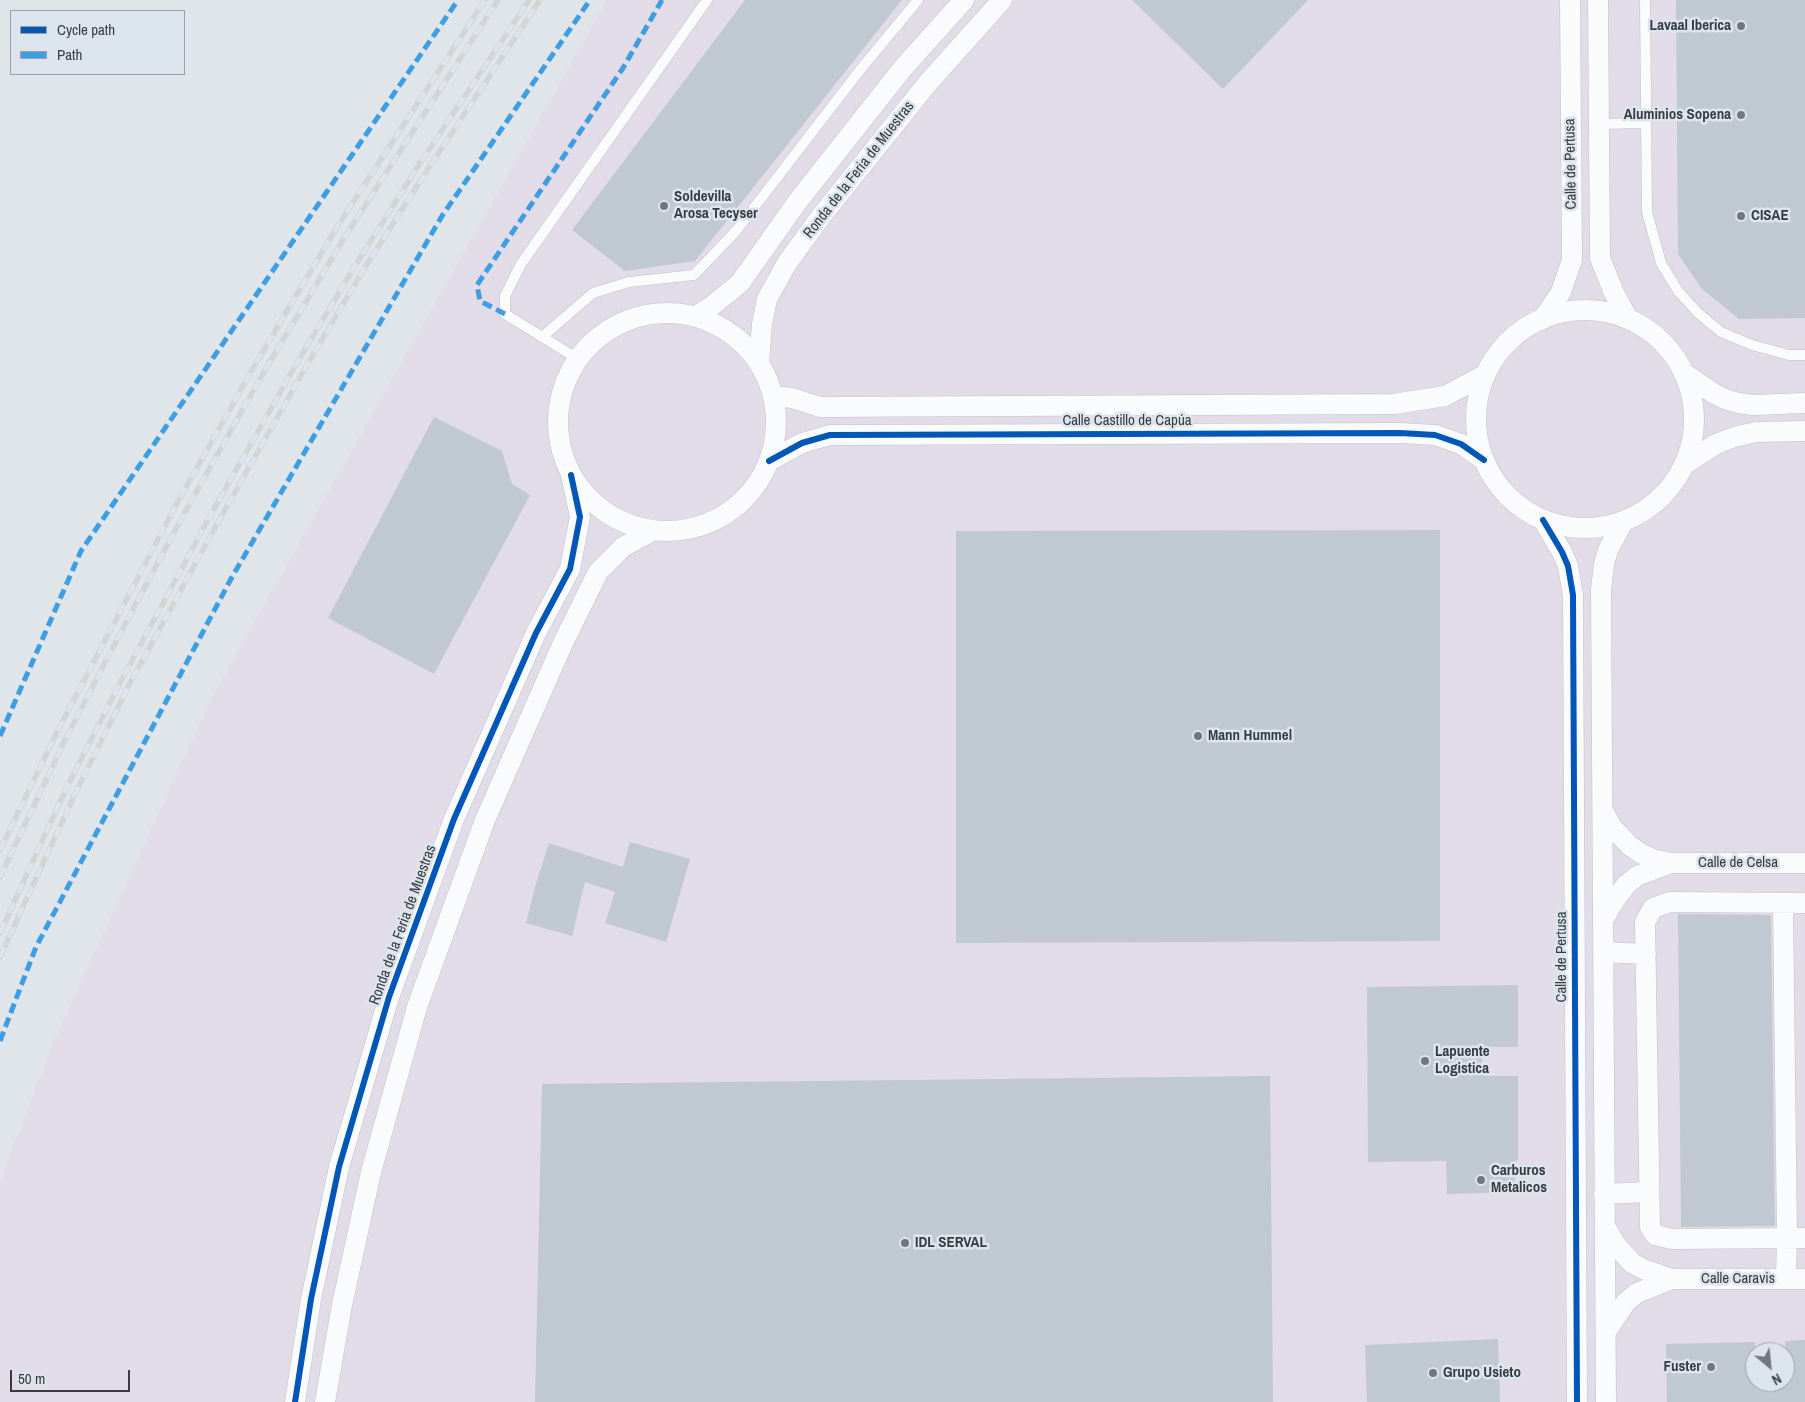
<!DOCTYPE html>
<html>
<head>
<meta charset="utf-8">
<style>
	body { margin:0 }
	#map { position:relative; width:1805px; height:1402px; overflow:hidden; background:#e0e5ea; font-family:"Archivo Narrow",sans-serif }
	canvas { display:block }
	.legend { position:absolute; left:10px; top:10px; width:175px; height:65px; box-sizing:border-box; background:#dce5ee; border:1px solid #9aa1a8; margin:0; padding:6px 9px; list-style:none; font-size:15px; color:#383c3f }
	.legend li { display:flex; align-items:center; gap:10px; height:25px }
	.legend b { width:25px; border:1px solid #9aa1a8 }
	.north { position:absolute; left:1745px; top:1342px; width:50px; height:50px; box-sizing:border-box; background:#dce5ee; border:1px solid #9aa1a8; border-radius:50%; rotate:152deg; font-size:14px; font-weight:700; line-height:20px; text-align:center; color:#383c3f }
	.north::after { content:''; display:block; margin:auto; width:18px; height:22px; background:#73777b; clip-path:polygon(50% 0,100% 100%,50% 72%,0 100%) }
	.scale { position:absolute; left:10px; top:1370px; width:120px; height:22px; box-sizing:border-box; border:2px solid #383c3f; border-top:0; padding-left:6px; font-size:15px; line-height:18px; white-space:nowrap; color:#383c3f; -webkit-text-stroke:4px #dce5ee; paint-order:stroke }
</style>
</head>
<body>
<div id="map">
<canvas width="1805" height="1402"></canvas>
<ul class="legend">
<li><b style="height:6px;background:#0057b8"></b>Cycle path</li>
<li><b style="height:6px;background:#3e9ee3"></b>Path</li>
</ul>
<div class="north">N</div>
<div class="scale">50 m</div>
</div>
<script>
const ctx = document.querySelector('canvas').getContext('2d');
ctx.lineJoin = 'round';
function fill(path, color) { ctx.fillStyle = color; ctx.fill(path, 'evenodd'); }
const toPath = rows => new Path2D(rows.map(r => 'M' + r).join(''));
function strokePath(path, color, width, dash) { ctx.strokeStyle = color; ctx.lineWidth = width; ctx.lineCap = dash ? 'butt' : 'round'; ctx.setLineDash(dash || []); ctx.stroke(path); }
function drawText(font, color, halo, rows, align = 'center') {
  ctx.font = font + ' "Archivo Narrow",sans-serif'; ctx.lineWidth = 5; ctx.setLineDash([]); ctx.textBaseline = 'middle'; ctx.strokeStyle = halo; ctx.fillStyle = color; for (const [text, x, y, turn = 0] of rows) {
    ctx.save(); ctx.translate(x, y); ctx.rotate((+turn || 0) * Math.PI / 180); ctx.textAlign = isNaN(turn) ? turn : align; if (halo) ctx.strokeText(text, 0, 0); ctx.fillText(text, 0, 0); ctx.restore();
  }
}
const industrial = toPath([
	[607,0,1805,0,1805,1402,0,1402,0,1181,53,1043,211,699],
	[1755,1352,1785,1352,1785,1382,1755,1382]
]);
const building = toPath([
	[745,0,902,0,695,261,625,271,572,230],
	[1132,0,1308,0,1223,89],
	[1676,0,1805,0,1805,318,1739,319,1702,289,1678,254],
	[434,417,502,451,512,484,530,495,434,674,328,618],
	[1440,530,1440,941,956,943,956,531],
	[630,842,690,859,666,942,605,923,615,892,585,882,572,936,526,923,535,887,549,843,623,867],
	[1678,914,1771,915,1775,1226,1681,1227],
	[1518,985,1518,1047,1482,1047,1482,1076,1518,1076,1518,1160,1515,1161,1515,1192,1447,1194,1446,1161,1368,1162,1367,987],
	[1270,1076,1273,1402,535,1402,542,1084],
	[1498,1339,1500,1402,1367,1402,1365,1345],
	[1805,1340,1805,1402,1667,1402,1666,1344,1755,1342,1755,1382,1785,1382,1785,1341]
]);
const lane = toPath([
	[1645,0,1647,212,1661,263,1678,291,1698,313,1721,332,1752,345,1789,355,1805,355],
	[1599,124,1646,123],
	[542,337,593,293,629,282,694,275,736,231,860,70,918,0],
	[578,359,505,314,505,296,521,264,707,0]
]);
const street = toPath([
	[1598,0,1600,258,1614,293,1628,319],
	'1476 419a109 109 0 1 1 218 0a109 109 0 1 1-218 0Z',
	'558 422a109 109 0 1 1 218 0a109 109 0 1 1-218 0Z',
	[695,317,713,305,740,283,798,201,903,68,964,0],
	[1542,320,1561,292,1572,260,1570,0],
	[759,363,762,324,767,299,787,263,822,215,927,84,1002,0],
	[1684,373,1713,393,1725,399,1738,403,1753,405,1805,403],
	[773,396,792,398,820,407,1394,404,1445,396,1486,374],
	[769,461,802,443,830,435,1400,433,1435,435,1461,444,1484,460],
	[1685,464,1716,444,1734,437,1756,432,1805,431],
	[1543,520,1562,552,1568,566,1573,595,1577,1402],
	[1603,811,1612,827,1629,845,1640,853,1653,859,1671,863,1805,863],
	[1783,903,1787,1238,1786,1279],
	[1805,903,1670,902,1653,908,1645,922,1650,1227,1655,1235,1672,1239,1805,1238],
	[1604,919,1614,901,1626,885,1637,876,1671,863],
	[1603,952,1646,954],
	[1604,1194,1649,1192],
	[1606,1228,1616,1245,1632,1263,1643,1269,1672,1279],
	[1606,1332,1626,1302,1637,1293,1672,1279,1805,1279],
	[295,1402,311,1299,339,1167,389,997,454,819,536,633,570,569,580,517,571,475],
	[325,1402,342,1305,371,1172,417,1007,485,820,563,643,598,572,623,547,652,531],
	[1606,1402,1601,589,1604,564,1608,550,1623,522]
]);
const rail = toPath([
	[0,850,56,734,177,503,256,363,337,227,485,0],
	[0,877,66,738,123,628,185,512,265,370,346,235,498,0],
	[0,933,66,789,121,681,210,516,298,361,355,266,418,166,529,0],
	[0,957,74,796,130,683,217,524,307,365,364,269,426,172,540,0]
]);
const quiet = toPath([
	[505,314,480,301,477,285,623,68,662,0],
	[0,736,81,551,458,0],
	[0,1041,36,947,232,577,442,216,590,0]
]);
const cycleway = toPath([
	[769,461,802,443,830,435,1400,433,1435,435,1461,444,1484,460],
	[1543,520,1562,552,1568,566,1573,595,1577,1402],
	[295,1402,311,1299,339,1167,389,997,454,819,536,633,570,569,580,517,571,475]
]);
const markers = [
	[1741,26,5,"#73777b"],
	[1741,115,5,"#73777b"],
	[664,206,5,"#73777b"],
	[1741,216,5,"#73777b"],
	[1198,736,5,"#73777b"],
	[1425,1061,5,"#73777b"],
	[1481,1180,5,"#73777b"],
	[905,1243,5,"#73777b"],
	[1711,1367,5,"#73777b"],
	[1433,1373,5,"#73777b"]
];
const poiNames = [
	["Lavaal Iberica",1731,26,"right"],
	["Aluminios Sopena",1731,115,"right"],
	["Soldevilla",674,197],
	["Arosa Tecyser",674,214],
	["CISAE",1751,216],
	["Mann Hummel",1208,736],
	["Lapuente",1435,1052],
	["Logistica",1435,1069],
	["Carburos",1491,1171],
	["Metalicos",1491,1188],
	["IDL SERVAL",915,1243],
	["Fuster",1701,1367,"right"],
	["Grupo Usieto",1443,1373]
];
const streetNames = [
	["Calle de Pertusa",1571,164,-91],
	["Ronda de la Feria de Muestras",859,170,-52],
	["Calle Castillo de Capúa",1127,421],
	["Calle de Celsa",1738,863],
	["Ronda de la Feria de Muestras",403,925,-70],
	["Calle de Pertusa",1562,957,-90],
	["Calle Caravis",1738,1279]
];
fill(industrial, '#e2dce8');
fill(building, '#c0c8d2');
strokePath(lane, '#bec2c6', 11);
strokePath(street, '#bec2c6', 21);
strokePath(lane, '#fafbfc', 10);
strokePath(street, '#fafbfc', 20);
strokePath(rail, '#d2d4d6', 5.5);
strokePath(rail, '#dce5ee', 4, [11]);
strokePath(quiet, '#3e9ee3', 5, [10, 5]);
strokePath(cycleway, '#0057b8', 6);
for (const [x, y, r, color] of markers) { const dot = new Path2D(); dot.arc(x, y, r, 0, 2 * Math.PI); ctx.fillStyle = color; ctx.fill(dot); strokePath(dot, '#dce5ee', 2); }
drawText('bold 15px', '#383c3f', '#dce5ee', poiNames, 'left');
drawText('15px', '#383c3f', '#dce5ee', streetNames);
</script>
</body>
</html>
